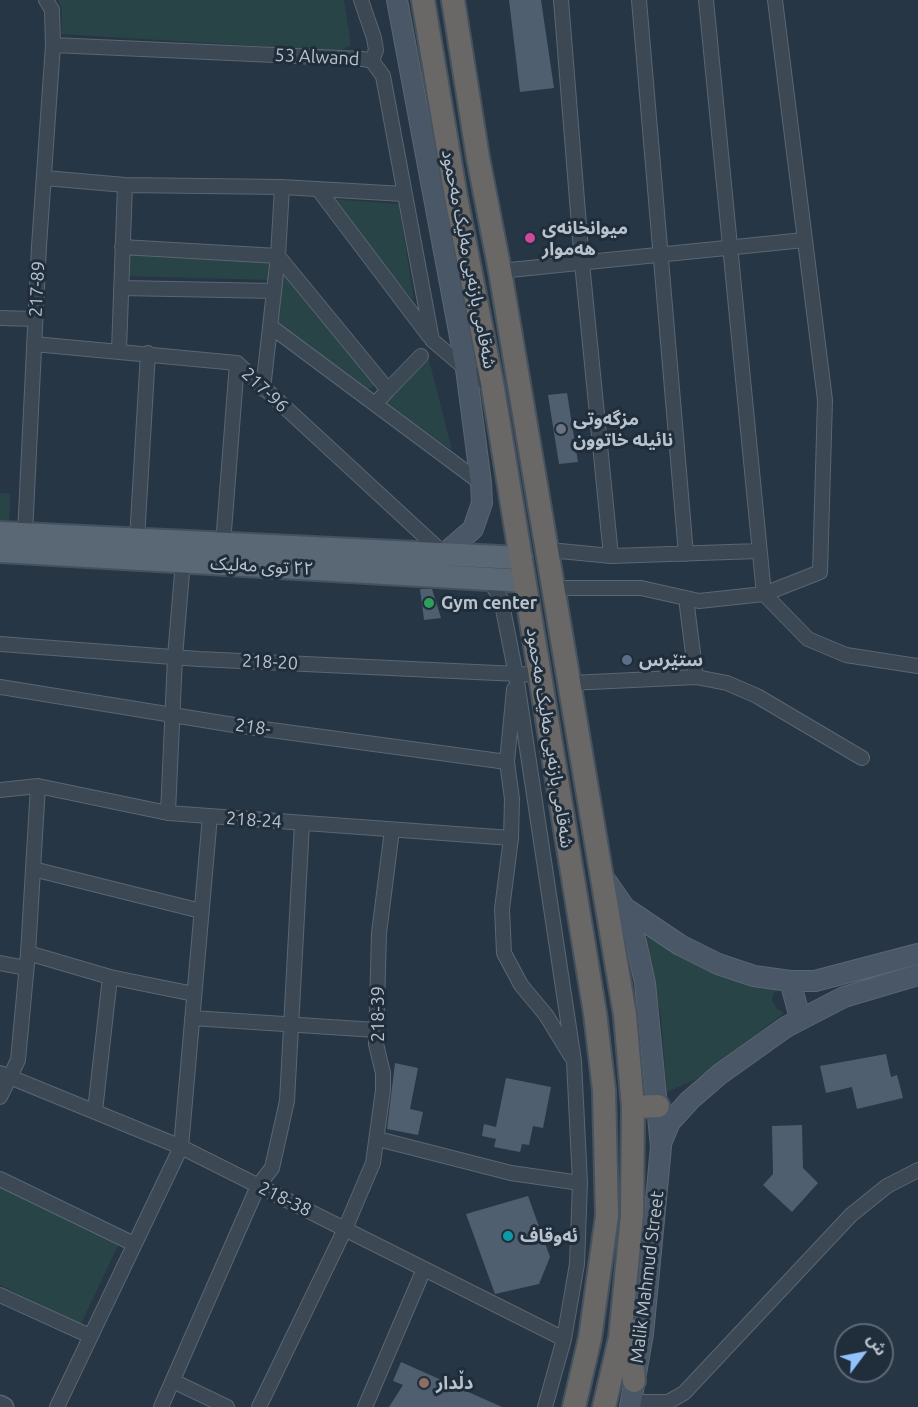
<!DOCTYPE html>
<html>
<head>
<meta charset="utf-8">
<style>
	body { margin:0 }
	#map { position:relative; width:918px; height:1407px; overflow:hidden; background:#273645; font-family:Ubuntu,"Noto Sans Arabic",sans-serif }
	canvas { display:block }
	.north { position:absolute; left:834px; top:1323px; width:60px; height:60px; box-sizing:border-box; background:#202d3a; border:2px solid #5d6975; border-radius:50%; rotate:58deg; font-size:16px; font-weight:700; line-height:24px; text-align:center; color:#b9c3cd }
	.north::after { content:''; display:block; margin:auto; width:21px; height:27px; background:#91c2fb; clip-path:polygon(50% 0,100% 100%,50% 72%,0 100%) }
</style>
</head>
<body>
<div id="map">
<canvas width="918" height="1407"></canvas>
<div class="north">ش</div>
</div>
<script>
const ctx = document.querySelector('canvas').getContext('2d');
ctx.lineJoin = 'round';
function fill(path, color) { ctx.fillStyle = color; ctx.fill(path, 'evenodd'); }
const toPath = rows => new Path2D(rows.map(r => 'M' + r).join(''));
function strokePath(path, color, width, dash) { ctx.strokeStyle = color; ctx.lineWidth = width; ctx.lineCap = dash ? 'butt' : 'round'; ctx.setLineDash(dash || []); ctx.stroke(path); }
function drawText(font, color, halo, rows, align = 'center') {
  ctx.font = font + ' Ubuntu,"Noto Sans Arabic",sans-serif'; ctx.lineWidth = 6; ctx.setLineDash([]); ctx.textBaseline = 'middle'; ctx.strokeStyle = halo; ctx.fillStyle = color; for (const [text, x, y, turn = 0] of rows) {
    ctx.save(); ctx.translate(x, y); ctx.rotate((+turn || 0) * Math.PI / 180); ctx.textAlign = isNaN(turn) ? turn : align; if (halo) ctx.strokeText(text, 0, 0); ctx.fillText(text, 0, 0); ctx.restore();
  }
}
const green = toPath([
	[58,0,344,0,351,45,339,51,61,34,62,10],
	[330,199,399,204,414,301],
	[125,253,274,257,273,280,125,276],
	[281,265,375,382,372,388,364,389,274,325],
	[429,360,452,450,384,403],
	[0,493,10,494,9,527,0,527],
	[646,933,779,989,773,994,772,1000,776,1008,784,1013,696,1079,667,1092,661,1018],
	[0,1186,119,1243,81,1324,0,1285]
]);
const building = toPath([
	[509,0,541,0,554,88,520,92],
	[567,393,578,462,559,464,548,395],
	[420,589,432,589,441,618,424,620],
	[886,1054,891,1077,897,1075,903,1098,857,1109,852,1087,826,1093,820,1066],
	[395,1063,418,1068,410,1109,423,1112,418,1135,387,1129],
	[506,1078,551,1087,543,1128,533,1126,529,1145,522,1144,520,1152,494,1147,496,1139,482,1136,484,1124,496,1127],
	[802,1125,803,1168,818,1183,792,1212,763,1185,773,1174,772,1126],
	[528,1196,550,1257,539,1284,495,1294,466,1214],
	[401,1362,502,1407,389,1407,403,1385,393,1381]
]);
const minor = toPath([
	[361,0,374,38,376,50,372,61],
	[561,0,582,263,611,556],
	[639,0,686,554],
	[706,0,764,594,820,572,825,400,775,0],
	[53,45,363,59,372,61,383,76,432,340,466,369,493,388],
	[45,178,125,185,282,187,404,194],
	[318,189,429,336],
	[122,247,278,256,388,390,376,403],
	[500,271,804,240],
	[121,288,274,291],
	[0,318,35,319],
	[270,326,481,483],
	[34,344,237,363,444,554],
	[119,350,125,185],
	[263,389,278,256,282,187],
	[388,390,421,356],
	[25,534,39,246,53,45,52,10,46,0],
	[137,539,148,353],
	[223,544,237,363],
	[548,558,560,551,611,556,759,551],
	[488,578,501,599,516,675,574,1061,580,1183,577,1264,564,1339,545,1407],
	[554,588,641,588,699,601,764,594,808,639,846,655,918,666],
	[686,598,696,677],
	[0,644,199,659,539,675],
	[570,683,696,677,727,683,757,696,862,758],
	[0,687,234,725,507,762],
	[514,689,507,762,512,799,511,838,502,909,504,953,521,985,546,1015,571,1056],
	[0,790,38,786,168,813,511,838],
	[168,813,175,657,183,561],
	[33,869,201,911],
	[28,953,110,977,194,994],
	[0,963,26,968],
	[192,1018,376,1030],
	[0,1073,181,1147,564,1339],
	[0,1097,18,1060,28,953,38,786],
	[95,1111,110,977],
	[378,1139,511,1173,580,1183],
	[0,1179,134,1244],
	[0,1295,90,1336],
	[173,1381,227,1407],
	[631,1402,668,1402,684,1393,851,1215,887,1186,918,1170],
	[57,1407,181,1147,210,816],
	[161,1407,258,1186,272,1168,287,1101,302,823],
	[259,1407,345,1229,373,1163,383,1090,383,1073,376,1044,379,933,392,830],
	[365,1407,424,1269]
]);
const tertiary = toPath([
	[0,1405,4,1407]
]);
const secondary = toPath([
	[397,0,466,369,481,483,482,503,473,529,444,554],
	[604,878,625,908,636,942,645,983,661,1147,643,1334,630,1407],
	[625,908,680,945,718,964,754,976,790,981,815,981,918,954],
	[790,981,800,1018],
	[662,1141,670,1122,690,1100,720,1074,786,1027,844,997,918,975]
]);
const primary = toPath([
	[0,533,521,558],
	[0,551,524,581]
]);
const trunk = toPath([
	[423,0,456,197,493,388,595,1013,604,1090,607,1216,590,1338,574,1407],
	[453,0,478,158,500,271,625,1015,633,1107,632,1215,620,1338,604,1407],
	[633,1107,658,1106],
	[628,1329,634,1381]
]);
const markers = [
	[530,238,6,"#d1479c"],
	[561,429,6,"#6b7280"],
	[429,603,6,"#2e9e5b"],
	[627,660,6,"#5c6f8a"],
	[508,1236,6,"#0f9aa8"],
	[424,1383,6,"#8d6e63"]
];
const streetNames = [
	["53 Alwand",317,57,3],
	["شەقامی بازنەیی مەلیک مەحمود",469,259,79],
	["217-89",37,289,-87],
	["217-96",265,390,43],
	["٢٢ توی مەلیک",262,566,3],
	["218-20",270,662,3],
	["218-",253,727,8],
	["شەقامی بازنەیی مەلیک مەحمود",550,738,81],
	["218-24",254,820,4],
	["218-39",378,1014,-90],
	["218-38",285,1199,26],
	["Malik Mahmud Street",647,1277,-83]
];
const poiNames = [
	["میوانخانەی",542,228],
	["هەموار",542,249],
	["مزگەوتی",573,419],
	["نائیلە خاتوون",573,440],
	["Gym center",441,603],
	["ستێرس",639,660],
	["ئەوقاف",520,1236],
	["دڵدار",436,1383]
];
fill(green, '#294446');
fill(building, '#505f70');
strokePath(minor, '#5a6671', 16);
strokePath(tertiary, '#5a6671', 21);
strokePath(secondary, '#5a6671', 22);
strokePath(primary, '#45515d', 26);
strokePath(trunk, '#46535f', 26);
strokePath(minor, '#3c4854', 14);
strokePath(tertiary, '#3c4854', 18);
strokePath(secondary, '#495767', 20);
strokePath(primary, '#5a6774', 22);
strokePath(trunk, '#6a6866', 22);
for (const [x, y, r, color] of markers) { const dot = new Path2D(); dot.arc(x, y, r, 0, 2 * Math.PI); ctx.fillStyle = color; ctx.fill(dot); strokePath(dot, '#202d3a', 2); }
drawText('18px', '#b9c3cd', '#202d3a', streetNames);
drawText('bold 18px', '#b9c3cd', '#202d3a', poiNames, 'left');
</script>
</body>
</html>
